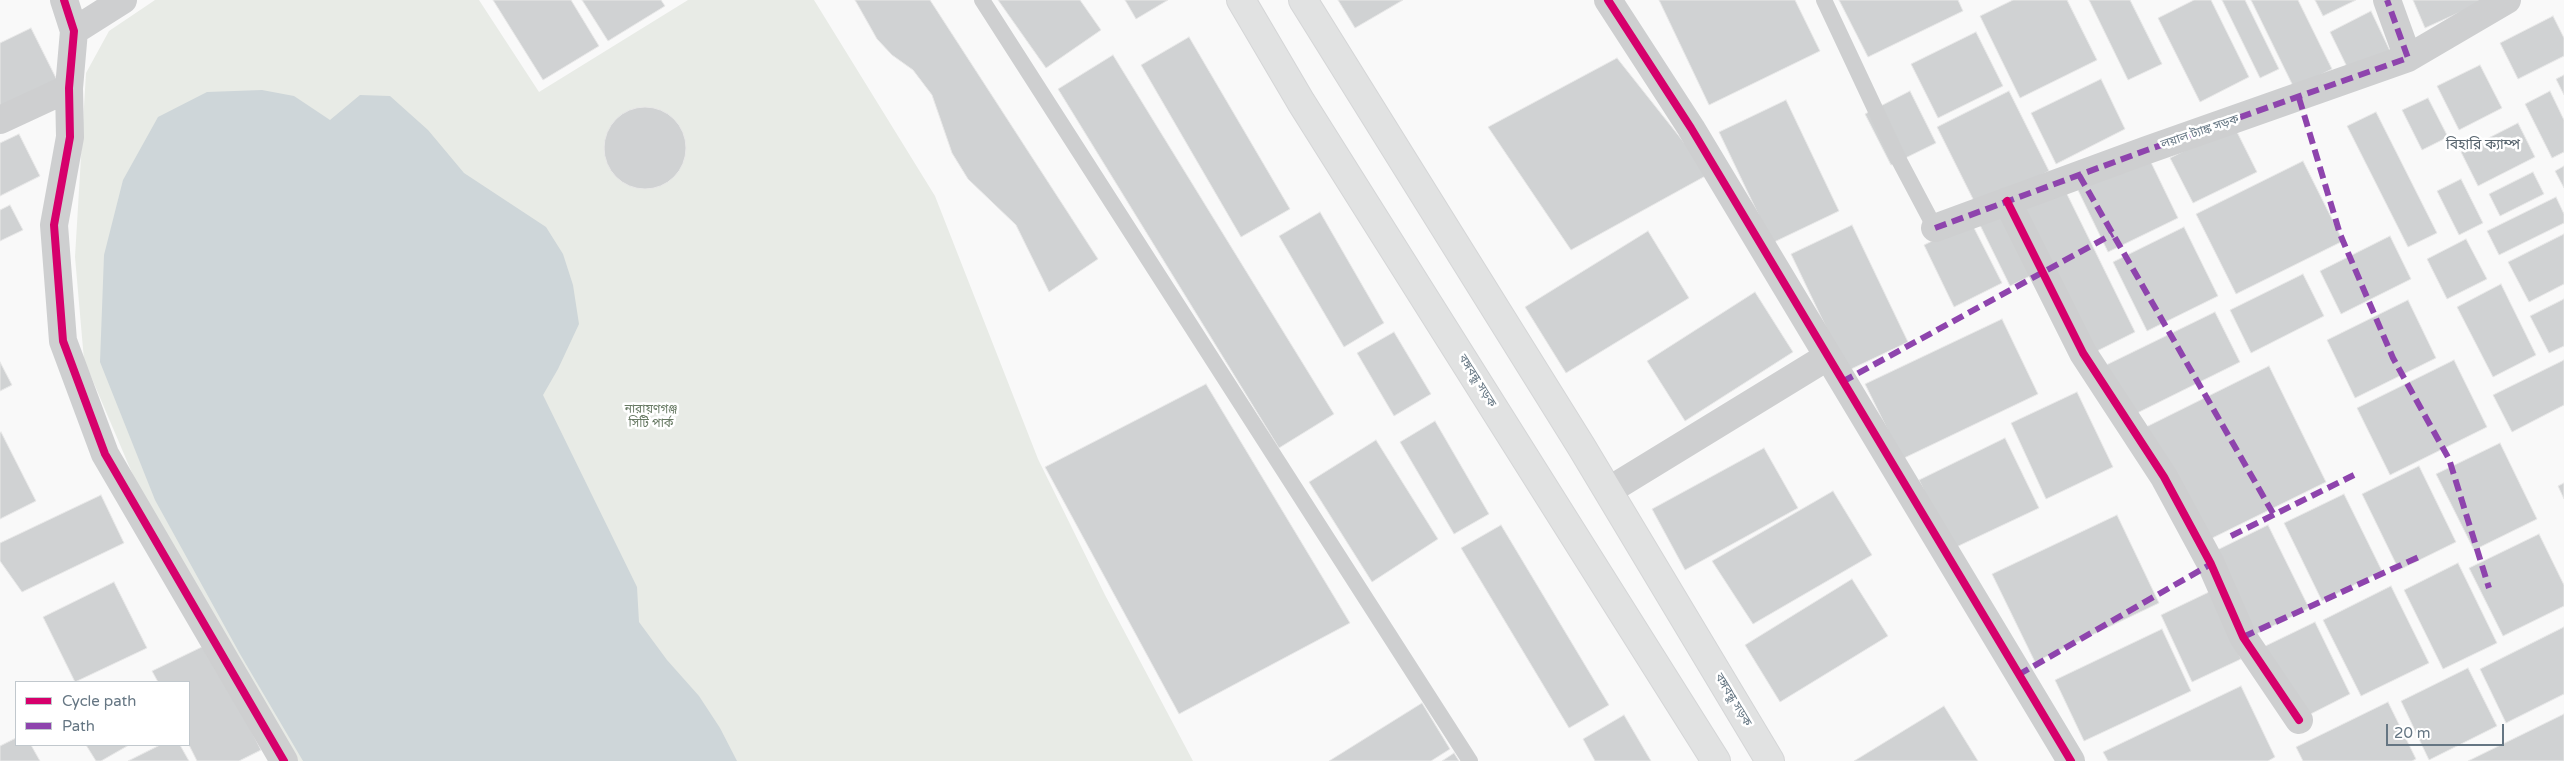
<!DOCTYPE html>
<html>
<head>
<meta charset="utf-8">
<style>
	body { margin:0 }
	#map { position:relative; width:2564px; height:761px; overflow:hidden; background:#f9f9f9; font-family:"Varela Round",sans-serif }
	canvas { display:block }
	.legend { position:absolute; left:15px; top:681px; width:175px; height:65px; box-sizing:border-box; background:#fff; border:1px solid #c1c8cd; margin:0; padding:6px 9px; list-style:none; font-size:15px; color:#657683 }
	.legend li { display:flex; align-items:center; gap:10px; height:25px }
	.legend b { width:25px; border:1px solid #c1c8cd }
	.scale { position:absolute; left:2386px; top:724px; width:118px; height:22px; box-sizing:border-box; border:2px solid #657683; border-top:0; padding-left:6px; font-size:15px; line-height:18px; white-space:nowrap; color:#657683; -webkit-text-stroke:4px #fff; paint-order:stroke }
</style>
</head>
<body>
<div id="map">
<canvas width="2564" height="761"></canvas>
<ul class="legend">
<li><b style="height:6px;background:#d6006c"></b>Cycle path</li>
<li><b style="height:6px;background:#8e44ad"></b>Path</li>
</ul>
<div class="scale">20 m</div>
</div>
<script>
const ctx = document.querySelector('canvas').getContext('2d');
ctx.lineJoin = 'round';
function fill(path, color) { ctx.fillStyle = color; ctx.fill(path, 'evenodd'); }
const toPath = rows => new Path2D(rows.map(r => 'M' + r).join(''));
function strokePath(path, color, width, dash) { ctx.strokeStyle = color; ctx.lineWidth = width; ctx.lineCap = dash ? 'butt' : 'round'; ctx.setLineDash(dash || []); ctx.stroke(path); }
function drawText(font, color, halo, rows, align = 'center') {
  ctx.font = font + ' "Varela Round","Noto Sans Bengali",sans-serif'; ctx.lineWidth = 5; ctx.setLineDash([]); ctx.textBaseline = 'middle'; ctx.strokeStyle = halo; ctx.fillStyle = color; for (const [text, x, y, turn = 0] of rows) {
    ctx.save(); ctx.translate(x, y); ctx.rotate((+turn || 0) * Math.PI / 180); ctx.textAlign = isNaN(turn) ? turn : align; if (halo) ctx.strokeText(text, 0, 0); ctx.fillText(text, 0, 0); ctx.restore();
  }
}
const green = toPath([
	[155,0,479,0,539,92,688,0,814,0,935,196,1038,459,1105,595,1193,761,288,761,161,541,84,360,75,257,86,73,109,31]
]);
const water = toPath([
	[262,90,294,96,330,120,360,95,390,96,428,130,464,173,546,227,563,254,573,285,579,324,558,369,543,395,637,587,639,622,667,660,699,696,720,728,737,761,303,761,240,654,155,500,100,362,104,255,123,180,158,117,207,92]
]);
const building = toPath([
	[493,0,571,0,599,46,543,80,493,0],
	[582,0,661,0,665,6,608,41,582,0],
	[855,0,930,0,1098,259,1049,292,1016,225,968,179,952,153,932,95,913,70,892,55,877,39,855,0],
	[998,0,1080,0,1101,30,1046,68,998,0],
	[1125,0,1168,0,1136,19,1125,0],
	[1338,0,1403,0,1355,28,1338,0],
	[1659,0,1795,0,1820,51,1709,105,1659,0],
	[1839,0,1958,0,1963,11,1868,57,1839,0],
	[2013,0,2067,0,2097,60,2020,98,1980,16,2013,0],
	[2089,0,2130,0,2162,64,2128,80,2089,0],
	[2194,0,2211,0,2249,77,2200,102,2158,18,2194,0],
	[2222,0,2245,0,2279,69,2260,78,2222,0],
	[2251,0,2298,0,2332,69,2294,88,2251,0],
	[2315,0,2356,0,2323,16,2315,0],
	[2413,0,2487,0,2425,28,2413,0],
	[2371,11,2391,53,2350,73,2330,32,2371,11],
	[2553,16,2564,38,2564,56,2518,79,2500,43,2553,16],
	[31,28,58,82,0,111,0,43,31,28],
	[1976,32,2003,86,1938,118,1911,64,1976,32],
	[1189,37,1290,209,1241,237,1141,65,1189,37],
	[1113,55,1334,414,1279,448,1058,89,1113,55],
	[1617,58,1709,174,1571,250,1488,127,1617,58],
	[2480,65,2502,108,2459,130,2437,86,2480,65],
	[2564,75,2564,95,2556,79,2564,75],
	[2101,79,2125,129,2056,164,2031,113,2101,79],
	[1910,91,1936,143,1891,165,1865,114,1910,91],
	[2009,91,2049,171,1977,207,1937,127,2009,91],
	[2550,91,2564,120,2564,152,2552,158,2525,104,2550,91],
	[2428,98,2448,137,2422,150,2402,110,2428,98],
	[1786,100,1839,211,1772,243,1719,132,1786,100],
	'604 148a41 41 0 1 1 82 0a41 41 0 1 1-82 0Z',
	[2376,112,2437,233,2408,247,2347,126,2376,112],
	[2518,123,2535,157,2478,186,2461,152,2518,123],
	[2234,126,2257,172,2193,203,2170,158,2234,126],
	[19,134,40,176,0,196,0,143,19,134],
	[2146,152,2178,218,2108,252,2076,186,2146,152],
	[2303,161,2343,241,2236,294,2196,214,2303,161],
	[2564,166,2564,188,2555,171,2564,166],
	[2533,172,2544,194,2500,216,2489,194,2533,172],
	[2461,179,2483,223,2459,235,2437,191,2461,179],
	[2063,186,2135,332,2091,354,2019,207,2063,186],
	[2556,197,2564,214,2564,223,2499,255,2487,231,2556,197],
	[10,205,23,230,0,241,0,210,10,205],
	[2008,206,2040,271,2010,286,1978,221,2008,206],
	[1320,212,1384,323,1344,347,1279,236,1320,212],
	[1971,222,2002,283,1954,307,1924,245,1971,222],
	[1852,225,1908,342,1847,371,1791,254,1852,225],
	[2184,227,2218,296,2147,331,2113,262,2184,227],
	[1648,231,1689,298,1566,373,1525,307,1648,231],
	[2564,234,2564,284,2529,302,2508,262,2564,234],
	[2390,236,2411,279,2341,314,2320,271,2390,236],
	[2466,239,2487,279,2447,299,2427,259,2466,239],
	[2303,274,2324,316,2251,353,2230,310,2303,274],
	[2501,284,2536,355,2493,377,2457,307,2501,284],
	[1755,292,1793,352,1685,421,1647,361,1755,292],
	[2564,299,2564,346,2549,353,2530,316,2564,299],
	[2408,300,2436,358,2355,398,2327,340,2408,300],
	[2215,312,2240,362,2123,420,2098,369,2215,312],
	[2002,319,2038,394,1902,459,1865,384,2002,319],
	[1394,332,1431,394,1394,416,1357,353,1394,332],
	[2454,360,2487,427,2390,475,2357,408,2454,360],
	[2564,360,2564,405,2512,432,2493,395,2564,360],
	[0,362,12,385,0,391,0,362],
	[2269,366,2326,482,2194,547,2138,431,2269,366],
	[1206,384,1350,623,1179,714,1045,467,1206,384],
	[2077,392,2113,467,2046,499,2011,423,2077,392],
	[1435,421,1489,514,1454,534,1400,442,1435,421],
	[1,432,36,501,0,519,0,433,1,432],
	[2005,438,2039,508,1952,549,1919,480,2005,438],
	[1376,440,1438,539,1372,582,1309,482,1376,440],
	[2500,443,2537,519,2474,550,2436,474,2500,443],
	[1764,448,1798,508,1685,570,1652,509,1764,448],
	[2419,466,2456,542,2399,570,2362,494,2419,466],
	[2564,483,2564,499,2558,486,2564,483],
	[1833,491,1872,555,1753,624,1712,561,1833,491],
	[2344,494,2382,571,2322,601,2284,523,2344,494],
	[101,495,124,543,22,592,0,561,0,543,101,495],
	[2117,515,2159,603,2035,662,1992,574,2117,515],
	[1501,525,1609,705,1569,728,1461,548,1501,525],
	[2268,525,2309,608,2246,639,2205,556,2268,525],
	[2539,534,2564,585,2564,606,2503,636,2469,568,2539,534],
	[2458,563,2497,643,2443,669,2404,590,2458,563],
	[1852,579,1888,636,1780,702,1745,645,1852,579],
	[114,582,147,648,75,682,43,617,114,582],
	[2391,586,2429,663,2361,696,2323,620,2391,586],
	[2209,592,2241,659,2192,682,2161,615,2209,592],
	[2315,622,2350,694,2289,725,2253,652,2315,622],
	[2564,627,2564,694,2506,723,2480,669,2564,627],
	[2162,629,2191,691,2084,741,2055,680,2162,629],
	[208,644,261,750,239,761,197,761,189,745,189,682,158,682,152,671,208,644],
	[2468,668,2497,726,2429,760,2401,701,2468,668],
	[2241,686,2275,757,2268,761,2108,761,2103,752,2241,686],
	[2388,702,2416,759,2412,761,2303,761,2296,747,2388,702],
	[1422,703,1450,749,1431,761,1329,761,1422,703],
	[1944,706,1978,761,1854,761,1944,706],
	[2564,714,2564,761,2468,761,2564,714],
	[1624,715,1651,761,1595,761,1583,739,1624,715],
	[16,738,16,745,31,745,40,761,0,761,0,746,16,738],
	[86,745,129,745,101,761,96,761,86,745],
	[160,745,180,745,189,761,128,761,160,745],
	[1454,753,1459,761,1442,761,1454,753]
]);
const service = toPath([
	[982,0,1470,761],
	[1824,0,1900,162,1935,228]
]);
const minor = toPath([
	[64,0,74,31,69,88,70,137,54,225,63,341,105,454,284,761],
	[1608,0,1691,128,2071,761],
	[74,31,123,0],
	[2408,58,2507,0],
	[0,120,69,88],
	[2007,201,2083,353,2164,477,2211,564,2243,637,2299,720],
	[1935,228,2147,150,2408,58,2387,0],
	[1608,491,1827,357]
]);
const secondary = toPath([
	[1241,0,1301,102,1716,761],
	[1303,0,1581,446,1770,761]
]);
const quiet = toPath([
	[2299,98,2340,234,2393,358,2449,459,2489,588],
	[2079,175,2274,515],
	[1935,228,2147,150,2408,58,2387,0],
	[1842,382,2113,234],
	[2231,536,2354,475],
	[2243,637,2423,555],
	[2018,675,2211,564]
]);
const cycleway = toPath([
	[64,0,74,31,69,88,70,137,54,225,63,341,105,454,284,761],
	[1608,0,1691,128,2071,761],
	[2007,201,2083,353,2164,477,2211,564,2243,637,2299,720]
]);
const streetNames = [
	["লয়াল ট্যাঙ্ক সড়ক",2200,132,-19],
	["বঙ্গবন্ধু সড়ক",1477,381,58],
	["বঙ্গবন্ধু সড়ক",1733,700,59]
];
const parkNames = [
	["নারায়ণগঞ্জ",651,410],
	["সিটি পার্ক",651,424]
];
const neighbourhoodNames = [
	["বিহারি ক্যাম্প",2483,145]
];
fill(green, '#e8ebe6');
fill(water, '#ced6d9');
fill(building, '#d0d2d3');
strokePath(building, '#e8e8e8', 1);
strokePath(secondary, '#d5d6d7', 30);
strokePath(service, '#cecfd0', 16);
strokePath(minor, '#cecfd0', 28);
strokePath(secondary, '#e1e2e2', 28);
strokePath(quiet, '#8e44ad', 6, [12, 6]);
strokePath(cycleway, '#d6006c', 8);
drawText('12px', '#657683', '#fff', streetNames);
drawText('12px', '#687a64', '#fff', parkNames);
drawText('14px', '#57646e', '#fff', neighbourhoodNames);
</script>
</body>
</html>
